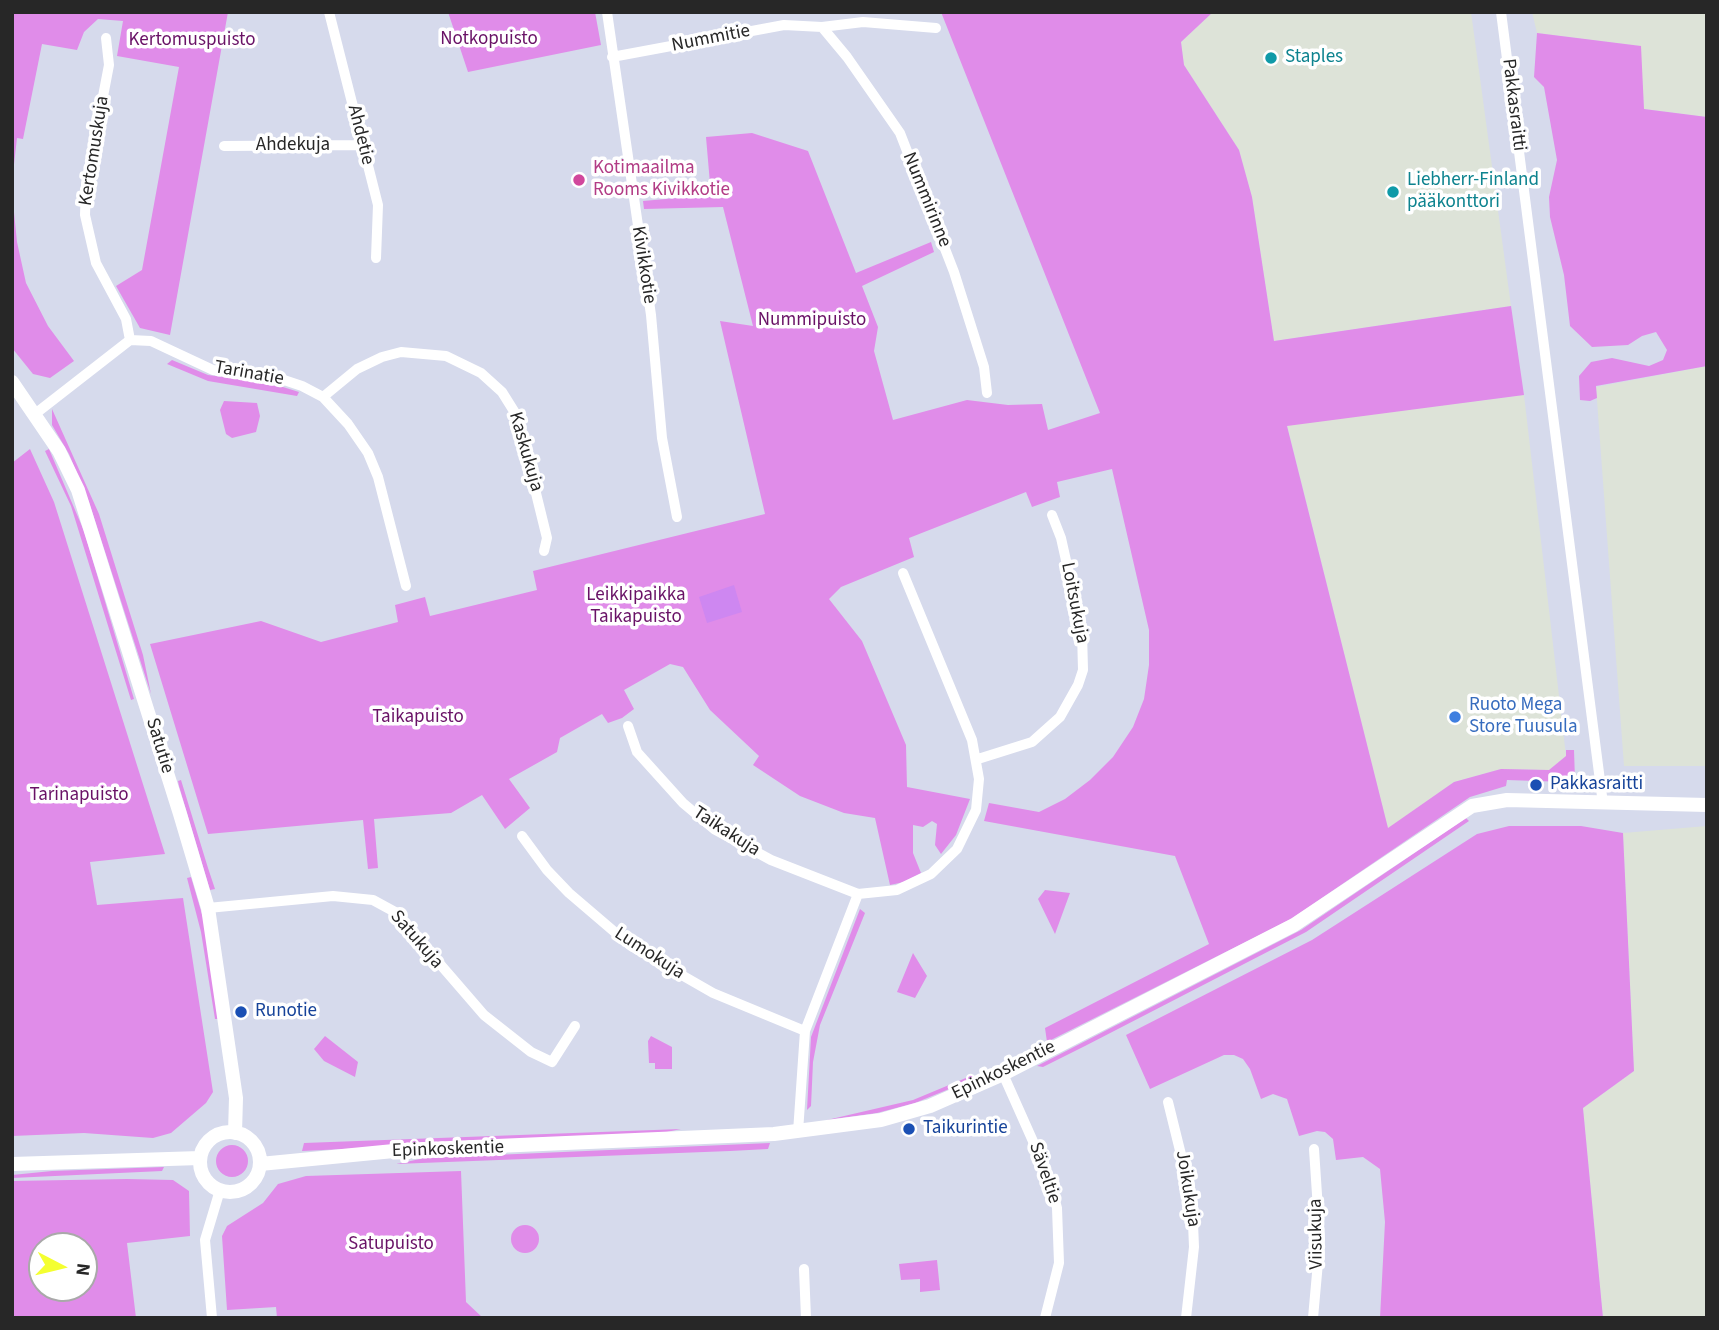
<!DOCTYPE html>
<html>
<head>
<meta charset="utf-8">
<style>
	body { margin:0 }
	#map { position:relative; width:1719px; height:1330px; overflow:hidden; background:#d6daec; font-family:"Source Sans 3",sans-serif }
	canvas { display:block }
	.frame { position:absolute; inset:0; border:14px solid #272727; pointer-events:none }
	.north { position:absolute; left:28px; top:1232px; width:70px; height:70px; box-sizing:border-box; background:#fff; border:2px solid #a9a9a9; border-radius:50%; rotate:97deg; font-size:19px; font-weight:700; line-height:28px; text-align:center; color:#272727 }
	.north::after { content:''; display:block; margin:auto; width:24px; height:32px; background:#f4ff30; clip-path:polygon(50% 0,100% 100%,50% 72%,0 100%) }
</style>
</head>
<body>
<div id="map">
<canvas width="1719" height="1330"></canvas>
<div class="frame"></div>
<div class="north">N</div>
</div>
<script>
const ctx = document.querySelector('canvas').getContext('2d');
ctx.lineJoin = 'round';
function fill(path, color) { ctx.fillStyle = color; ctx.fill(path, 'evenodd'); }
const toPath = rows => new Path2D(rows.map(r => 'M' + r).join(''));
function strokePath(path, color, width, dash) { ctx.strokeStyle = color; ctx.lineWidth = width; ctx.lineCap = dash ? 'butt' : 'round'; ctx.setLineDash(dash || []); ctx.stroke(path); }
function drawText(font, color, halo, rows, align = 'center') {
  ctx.font = font + ' "Source Sans 3",sans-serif'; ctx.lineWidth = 7; ctx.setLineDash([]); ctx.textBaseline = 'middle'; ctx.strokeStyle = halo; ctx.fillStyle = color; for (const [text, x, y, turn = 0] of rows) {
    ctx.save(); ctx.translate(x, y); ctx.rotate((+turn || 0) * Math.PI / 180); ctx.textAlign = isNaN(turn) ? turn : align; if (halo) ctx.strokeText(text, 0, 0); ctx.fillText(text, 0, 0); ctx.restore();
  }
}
const industrial = toPath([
	[1213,12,1471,12,1511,306,1274,341,1252,197,1239,150,1184,65,1181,42],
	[1532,12,1707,12,1707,117,1644,109,1640,46,1537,33],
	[1707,366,1707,766,1624,766,1596,387],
	[1524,395,1566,756,1549,770,1501,769,1454,782,1388,829,1287,425],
	[1707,826,1707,1318,1603,1318,1583,1108,1634,1071,1623,833]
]);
const green = toPath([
	[12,12,228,12,170,335,140,328,116,286,142,270,179,67,117,56,123,21,98,19,84,32,77,50,42,44,23,139,17,138,12,182],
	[448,12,595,12,601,45,468,72],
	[941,12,1213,12,1181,42,1184,65,1239,150,1252,197,1274,341,1511,306,1524,395,1287,426,1388,828,1454,782,1501,769,1549,770,1566,756,1566,750,1574,750,1575,780,1566,782,1507,780,1506,786,1470,797,1291,919,1047,1042,1045,1028,1209,944,1175,856,984,821,989,803,1039,812,1065,799,1090,780,1113,757,1133,727,1144,699,1149,665,1149,630,1112,469,1057,482,1060,497,1032,507,1026,492,909,538,914,557,841,587,829,599,862,641,906,745,907,787,970,799,956,835,941,854,935,845,937,824,932,821,923,827,913,825,913,853,921,873,904,882,890,885,875,818,844,813,800,796,753,765,759,756,710,710,683,667,670,664,624,690,634,709,622,718,608,723,602,714,560,738,557,752,509,779,530,808,505,829,482,795,451,813,374,819,378,868,368,869,363,820,208,834,150,644,261,621,321,642,398,622,395,605,425,597,430,616,537,590,533,571,765,514,720,321,753,326,723,207,644,209,643,201,711,195,706,137,752,133,808,151,856,273,931,242,934,252,862,286,878,327,874,351,893,420,967,400,1008,405,1042,404,1048,430,1100,413],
	[1537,33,1641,46,1644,109,1707,117,1707,366,1596,386,1597,398,1590,401,1580,400,1579,376,1591,362,1612,358,1649,366,1663,360,1667,350,1656,332,1642,336,1628,345,1592,347,1570,326,1564,275,1550,217,1549,197,1557,160,1544,87,1534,77],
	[12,192,17,242,26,283,48,326,74,361,50,378,33,374,12,348],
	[172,360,208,375,270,383,299,392,297,396,208,381,167,364],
	[224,401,257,403,260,416,256,432,232,438,226,434,220,410],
	[52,409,99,514,143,655,151,694,89,502,69,454,52,425],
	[30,449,54,502,165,854,90,862,97,905,183,898,213,1092,206,1103,171,1133,153,1138,84,1133,12,1136,12,463],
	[49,449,84,531,134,699,131,700,71,506,45,451],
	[181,780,208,868,215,889,210,890,179,786,178,781],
	[1466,818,1469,821,1306,932,1085,1046,1043,1067,1037,1066,1301,930],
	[1509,826,1581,826,1623,833,1634,1071,1583,1108,1603,1318,1380,1318,1385,1222,1380,1169,1363,1157,1336,1160,1333,1139,1325,1132,1317,1131,1299,1136,1287,1099,1273,1094,1261,1099,1250,1069,1243,1059,1234,1055,1224,1055,1150,1089,1126,1035,1312,940,1477,834],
	[191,877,204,921,218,1019,215,1019,201,932,187,878],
	[1045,890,1070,893,1055,934,1038,899],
	[860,909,865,913,820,1025,813,1062,811,1106,807,1110,811,1037],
	[913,953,927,976,915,998,897,992],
	[325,1036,358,1062,355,1077,324,1061,314,1049],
	[651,1036,672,1047,672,1069,655,1069,655,1063,649,1063,648,1041],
	[973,1075,976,1078,915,1103,877,1113,827,1120,913,1100],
	[681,1129,657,1134,302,1151,304,1143],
	[770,1143,768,1149,730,1151,396,1164,425,1158],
	'216 1161a16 16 0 1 1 32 0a16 16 0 1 1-32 0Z',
	[164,1167,162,1171,12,1178,12,1175,52,1171],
	[461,1171,466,1302,483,1318,277,1318,276,1307,227,1310,222,1236,227,1226,263,1203,278,1184,306,1176],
	[127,1179,173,1180,189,1191,190,1236,127,1243,136,1318,12,1318,12,1181],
	[42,1246,84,1246,84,1288,42,1288],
	'511 1239a14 14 0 1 1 28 0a14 14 0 1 1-28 0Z',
	[937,1260,940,1290,920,1292,920,1279,901,1280,899,1264]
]);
const pitch = toPath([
	[734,585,742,612,707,623,699,597]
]);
const minor = toPath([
	[329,12,378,205,376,258],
	[607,12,651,315,662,438,677,517],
	[1501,12,1603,804],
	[822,27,847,57,900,133,954,272,984,367,987,393],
	[106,38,109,65,86,185,85,215,96,263,126,319,130,340],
	[612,57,784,25,822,27,863,22,936,28],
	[224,146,362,145],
	[323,397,357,369,382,357,401,352,446,356,481,373,502,392,517,416,547,538,544,551],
	[35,414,130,340,151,341,213,370,278,378,302,386,323,397,348,424,368,453,378,477,406,586],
	[628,726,637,752,683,803,714,829,771,860,858,894],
	[978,759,1032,742,1060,717,1078,685,1083,670,1082,632,1061,538,1052,515],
	[522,836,547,870,569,893,631,946,713,993,805,1031],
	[208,908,333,896,373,900,395,912,484,1015,531,1052,552,1062,575,1026],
	[1003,1074,1048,1175,1057,1208,1059,1263,1045,1318],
	[1168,1102,1192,1199,1194,1247,1186,1318],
	[798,1132,805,1031,858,894,897,890,931,874,957,849,976,810,979,779,972,740,903,573],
	[804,1269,806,1318],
	[212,1318,205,1240,220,1190],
	[1313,1318,1320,1240,1314,1149]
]);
const tertiary = toPath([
	[12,382,59,451,78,490,180,814,208,908,236,1098,235,1133],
	'200 1162a30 30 0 1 1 60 0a30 30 0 1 1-60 0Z',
	[12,1164,200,1158],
	[260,1164,404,1150,774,1134,881,1120,930,1106,1003,1074,1294,925,1472,806,1507,800,1707,805]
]);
const markers = [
	[1271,58,7,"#0f9aa8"],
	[579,180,7,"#d1479c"],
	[1393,192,7,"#0f9aa8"],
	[1455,717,7,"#3f7fe0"],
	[1536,785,7,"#1a4fb4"],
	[241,1012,7,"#1a4fb4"],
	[909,1129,7,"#1a4fb4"]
];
const streetNames = [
	["Nummitie",711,39,-11],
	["Pakkasraitti",1513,105,83],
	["Ahdetie",360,135,76],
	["Ahdekuja",293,146],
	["Kertomuskuja",95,151,-81],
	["Nummirinne",926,200,68],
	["Kivikkotie",643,265,81],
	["Tarinatie",249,374,10],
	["Kaskukuja",525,452,74],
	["Loitsukuja",1074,603,79],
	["Satutie",159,746,73],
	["Taikakuja",726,832,33],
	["Satukuja",416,940,49],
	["Lumokuja",649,954,33],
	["Epinkoskentie",1004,1071,-26],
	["Epinkoskentie",448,1150,-2],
	["Säveltie",1044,1173,71],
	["Joikukuja",1187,1189,81],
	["Viisukuja",1317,1234,-91]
];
const parkNames = [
	["Notkopuisto",489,40],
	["Kertomuspuisto",192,41],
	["Nummipuisto",812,321],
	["Leikkipaikka",636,596],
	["Taikapuisto",636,618],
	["Taikapuisto",418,718],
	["Tarinapuisto",79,796],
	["Satupuisto",391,1245]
];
const cultureNames = [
	["Staples",1285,58],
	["Liebherr-Finland",1407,181],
	["pääkonttori",1407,203]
];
const hotelNames = [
	["Kotimaailma",593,169],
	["Rooms Kivikkotie",593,191]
];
const shopNames = [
	["Ruoto Mega",1469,706],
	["Store Tuusula",1469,728]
];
const transitNames = [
	["Pakkasraitti",1550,785],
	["Runotie",255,1012],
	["Taikurintie",923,1129]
];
fill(industrial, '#dde3d8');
fill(green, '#e08ce9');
fill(pitch, '#ce87f1');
strokePath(minor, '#fff', 10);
strokePath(tertiary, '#fff', 14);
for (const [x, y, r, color] of markers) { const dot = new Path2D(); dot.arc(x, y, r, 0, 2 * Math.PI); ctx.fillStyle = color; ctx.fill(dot); strokePath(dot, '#fff', 2.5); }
drawText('19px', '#272727', '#fff', streetNames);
drawText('19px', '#691266', '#fff', parkNames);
drawText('19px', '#0d838f', '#fff', cultureNames, 'left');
drawText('19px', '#b23c85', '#fff', hotelNames, 'left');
drawText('19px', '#366cbe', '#fff', shopNames, 'left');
drawText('19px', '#164399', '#fff', transitNames, 'left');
</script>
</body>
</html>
